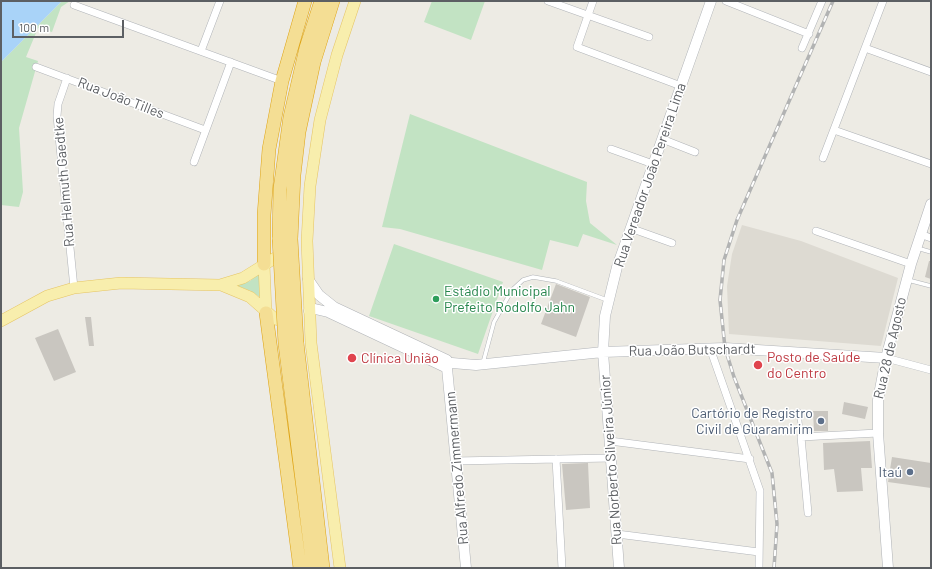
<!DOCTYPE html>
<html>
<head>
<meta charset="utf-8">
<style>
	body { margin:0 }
	#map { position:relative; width:932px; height:569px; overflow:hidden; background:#edebe4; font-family:Barlow,sans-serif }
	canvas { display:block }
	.frame { position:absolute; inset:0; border:2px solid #5c5f63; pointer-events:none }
	.scale { position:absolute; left:12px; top:20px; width:112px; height:18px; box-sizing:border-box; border:2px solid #5c5f63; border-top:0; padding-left:5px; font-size:12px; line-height:14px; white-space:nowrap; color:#5c5f63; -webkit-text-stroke:3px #fff; paint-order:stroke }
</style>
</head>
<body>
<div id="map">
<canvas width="932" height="569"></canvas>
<div class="frame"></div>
<div class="scale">100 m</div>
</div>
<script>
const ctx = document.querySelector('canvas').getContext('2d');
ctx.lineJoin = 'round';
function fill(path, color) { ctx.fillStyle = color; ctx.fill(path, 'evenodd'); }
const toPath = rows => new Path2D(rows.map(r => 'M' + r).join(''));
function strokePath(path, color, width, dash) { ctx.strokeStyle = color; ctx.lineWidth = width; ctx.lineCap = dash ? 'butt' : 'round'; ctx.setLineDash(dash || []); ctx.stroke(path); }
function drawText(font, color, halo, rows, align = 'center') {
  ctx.font = font + ' Barlow,sans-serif'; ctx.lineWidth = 3; ctx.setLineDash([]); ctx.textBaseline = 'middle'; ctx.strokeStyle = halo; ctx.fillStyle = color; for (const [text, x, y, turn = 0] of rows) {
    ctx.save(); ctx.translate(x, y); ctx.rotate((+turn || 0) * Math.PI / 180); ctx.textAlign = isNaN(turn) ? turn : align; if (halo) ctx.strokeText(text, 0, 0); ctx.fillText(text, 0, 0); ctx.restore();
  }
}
const education = toPath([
	[742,225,801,241,898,278,881,346,729,334,727,286,732,254]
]);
const green = toPath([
	[62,1,70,1,61,7,52,32,38,28,26,57,38,61,19,128,23,192,19,207,1,205,1,62],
	[432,1,485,1,471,40,424,22],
	[410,114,587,182,586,201,590,223,617,245,583,234,578,247,550,240,542,270,400,229,382,227],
	[394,244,503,282,478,354,369,316],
	[259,273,261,298,251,291,235,285,250,281]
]);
const water = toPath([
	[1,1,62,1,1,62]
]);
const building = toPath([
	[929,261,931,261,931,279,925,277],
	[556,284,590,297,576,337,541,324],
	[85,317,91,317,94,346,89,346],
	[58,329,76,372,54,381,35,338],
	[844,402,868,407,865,419,842,414],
	[813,411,828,411,828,431,814,431],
	[870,441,872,468,861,468,863,491,837,492,834,469,824,470,823,443],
	[892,457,931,463,931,488,888,482],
	[588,463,590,508,566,510,562,464]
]);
const lane = toPath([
	[917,248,931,252],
	[908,280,931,286],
	[483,363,494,322,512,290,523,280,533,277,556,281,607,300],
	[799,411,801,437]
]);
const street = toPath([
	[548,1,649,37],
	[593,1,577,47,681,86],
	[726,1,809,34],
	[74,5,282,81],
	[802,48,822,1],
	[865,48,931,72],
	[201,51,220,1],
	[36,67,205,130],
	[67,78,58,104,57,116,74,288],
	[834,130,931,164],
	[662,139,695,152],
	[611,149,653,164],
	[823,158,883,1],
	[194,162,231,62],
	[630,228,672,243],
	[816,231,911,264],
	[920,234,931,238],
	[710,348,760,491,759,568],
	[886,358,931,370],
	[610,441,750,459],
	[556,459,562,568],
	[455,461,611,458],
	[808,513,801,437,878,433],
	[617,534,759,552]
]);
const secondary = toPath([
	[308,279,319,295,334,307,447,360],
	[309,311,315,309,328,312,445,367],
	[452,363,476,365,603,352,725,348,886,358],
	[447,368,466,568],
	[619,568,603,352,605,316,617,267,711,1],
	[888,568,878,433,878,400,886,358,911,264,931,204]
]);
const primary = toPath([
	[264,264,266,313],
	[221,285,250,297,275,319,292,322],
	[1,321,47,296,74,288,121,283,220,285,243,278,275,258,288,258],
	[340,568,311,343,307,241,310,186,320,120,337,55,355,1]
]);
const highway = toPath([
	[279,239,280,189,290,117,306,48,321,1],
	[291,239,294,175,299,132,314,62,333,1],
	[264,264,264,215,269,149,282,81,305,1],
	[266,313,300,568],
	[297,343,323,568],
	[285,344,313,568]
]);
const rail = toPath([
	[774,568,777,524,772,473,734,377,725,348,720,300,724,260,737,220,833,1]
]);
const highwayBridge = toPath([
	[279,239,285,344],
	[291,239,297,343]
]);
const markers = [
	[436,299,4,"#2e9e5b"],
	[352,358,5,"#e0444e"],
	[758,365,5,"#e0444e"],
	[821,421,4,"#5c6f8a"],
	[910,472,4,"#5c6f8a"]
];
const streetNames = [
	["Rua João Tilles",121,98,21],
	["Rua Vereador João Pereira Lima",650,175,-71],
	["Rua Helmuth Gaedtke",64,182,-95],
	["Rua 28 de Agosto",890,348,-77],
	["Rua João Butschardt",692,350,-1],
	["Rua Norberto Silveira Júnior",611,460,-94],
	["Rua Alfredo Zimmermann",457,468,-95]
];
const leisureNames = [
	["Estádio Municipal",444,291],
	["Prefeito Rodolfo Jahn",444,307]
];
const healthNames = [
	["Posto de Saúde",767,357],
	["do Centro",767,373],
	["Clínica União",361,358]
];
const serviceNames = [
	["Cartório de Registro",813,413],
	["Civil de Guaramirim",813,429],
	["Itaú",902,472]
];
fill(education, '#dddad2');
fill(green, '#c2e3c3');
fill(water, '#a9d3f8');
fill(building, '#c9c6c0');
strokePath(lane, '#b1b4b8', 4.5);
strokePath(street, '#b1b4b8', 8);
strokePath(secondary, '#b0b3b7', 11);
strokePath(primary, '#e5c464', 12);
strokePath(highway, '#dea313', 14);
strokePath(lane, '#fff', 3.5);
strokePath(street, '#fff', 7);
strokePath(secondary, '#fff', 10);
strokePath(primary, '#f8eead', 11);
strokePath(highway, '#f4de94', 13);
strokePath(rail, '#b2b3b3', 3.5);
strokePath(rail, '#fff', 2, [6]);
strokePath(highwayBridge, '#dea313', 14, []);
strokePath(highwayBridge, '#f4de94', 13);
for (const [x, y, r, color] of markers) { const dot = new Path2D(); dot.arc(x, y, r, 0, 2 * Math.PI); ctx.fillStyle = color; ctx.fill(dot); strokePath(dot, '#fff', 1.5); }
drawText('14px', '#5c5f63', '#fff', streetNames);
drawText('14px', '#27864d', '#fff', leisureNames, 'left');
drawText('14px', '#be3a42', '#fff', healthNames, 'left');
drawText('14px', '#4e5e75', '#fff', serviceNames, 'right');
</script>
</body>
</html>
